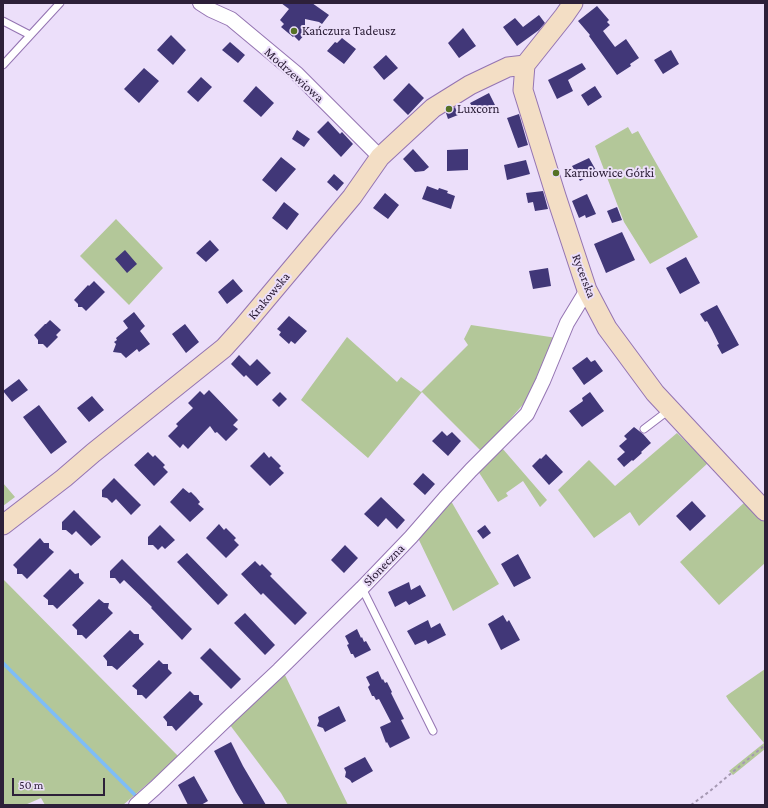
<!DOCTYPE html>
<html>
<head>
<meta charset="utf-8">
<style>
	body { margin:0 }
	#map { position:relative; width:768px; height:808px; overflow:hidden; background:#ecdffa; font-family:"Crimson Pro",serif }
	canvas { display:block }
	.frame { position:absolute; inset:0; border:4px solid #2d2039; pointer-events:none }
	.scale { position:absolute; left:12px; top:778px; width:93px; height:18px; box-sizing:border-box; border:2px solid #2d2039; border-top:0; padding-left:5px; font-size:12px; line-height:14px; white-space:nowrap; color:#2d2039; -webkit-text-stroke:3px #ecdffa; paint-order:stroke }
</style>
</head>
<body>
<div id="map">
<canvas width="768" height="808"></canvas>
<div class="frame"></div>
<div class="scale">50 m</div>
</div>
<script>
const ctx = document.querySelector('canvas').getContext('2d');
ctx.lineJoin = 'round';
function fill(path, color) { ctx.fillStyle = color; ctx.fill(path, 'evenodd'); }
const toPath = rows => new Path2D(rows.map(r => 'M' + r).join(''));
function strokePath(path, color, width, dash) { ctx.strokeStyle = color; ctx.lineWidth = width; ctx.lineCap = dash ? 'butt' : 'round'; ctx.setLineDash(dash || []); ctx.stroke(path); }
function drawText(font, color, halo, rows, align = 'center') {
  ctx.font = font + ' "Crimson Pro",serif'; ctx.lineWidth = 4; ctx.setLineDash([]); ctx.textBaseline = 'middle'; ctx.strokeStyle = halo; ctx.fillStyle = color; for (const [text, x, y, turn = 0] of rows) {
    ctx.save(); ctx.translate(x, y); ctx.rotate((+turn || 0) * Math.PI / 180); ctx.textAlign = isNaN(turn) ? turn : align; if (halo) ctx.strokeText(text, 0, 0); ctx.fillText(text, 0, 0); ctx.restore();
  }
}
const green = toPath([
	[628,127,632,134,638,131,698,237,650,264,624,222,595,146],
	[116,219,163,268,129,305,80,256],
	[471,325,557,338,526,401,482,452,422,392,368,458,301,400,347,337,397,382,401,377,421,392,468,345,464,339],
	[677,433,708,463,639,526,630,512,594,538,558,490,589,460,615,486],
	[502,448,547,500,540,507,523,481,506,493,508,496,498,502,478,471],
	[3,483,15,497,3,506],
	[451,501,499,584,453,611,418,538],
	[745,502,765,522,765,563,719,605,680,562],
	[3,579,179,757,123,805,45,805,41,798,25,805,3,805],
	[765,669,765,749,733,775,729,771,764,743,729,701,726,696],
	[284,673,348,805,288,805,281,793,230,725]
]);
const stream = toPath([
	[3,663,136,796]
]);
const building = toPath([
	[281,3,312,3,329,15,322,24,319,22,305,19,305,34,299,41,294,36,293,37,281,27,284,24,280,20,289,9],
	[597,6,609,20,607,22,610,25,603,31,615,47,626,39,639,58,630,64,631,66,617,75,589,36,590,35,578,21],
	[539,15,545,23,539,30,517,46,503,27,515,18,523,27],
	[463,28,476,46,459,58,448,43],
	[171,35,186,50,173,65,157,50],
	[342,38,356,49,344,64,327,51,335,42,337,43],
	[230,42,245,55,238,63,222,50],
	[671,50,679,64,663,74,654,60],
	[386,55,398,68,384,80,373,67],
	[582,63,586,69,568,80,573,91,557,99,548,80],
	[144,68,159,81,139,103,124,89],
	[201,77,212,87,198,102,187,92],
	[409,83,424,98,408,115,393,100],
	[256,86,274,103,261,117,243,101],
	[595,86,602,97,588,106,581,95],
	[489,93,495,105,477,115,470,103],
	[455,107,458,115,448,119,446,113],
	[519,114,528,145,518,148,507,118],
	[328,121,340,134,342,132,353,144,341,157,317,132],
	[297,130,310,139,304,147,292,139],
	[413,149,429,167,424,171,415,172,403,159],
	[468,149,468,170,447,171,447,150],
	[281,157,296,169,276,192,262,180],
	[589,158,597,172,580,181,572,166],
	[526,160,530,174,507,180,504,165],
	[334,174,344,183,337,191,327,182],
	[427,186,438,190,439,188,448,191,447,193,455,196,451,209,422,199],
	[543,191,548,209,535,211,533,202,528,203,526,193],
	[385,193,399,205,388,219,373,208],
	[587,194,596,214,586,218,585,215,579,218,572,201],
	[284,202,299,214,287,230,272,218],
	[617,207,622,220,612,223,607,211],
	[622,232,635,260,606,273,594,244],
	[210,240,219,250,206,262,196,253],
	[125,250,137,264,127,273,115,259],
	[686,257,700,283,680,294,666,268],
	[548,268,551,286,533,289,529,271],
	[233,279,243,291,227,304,218,292],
	[94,281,105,292,86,311,82,307,78,307,78,304,74,300,88,285,89,286],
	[717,305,739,345,722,354,717,345,719,344,712,330,707,321,705,322,700,314],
	[134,312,145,326,140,331,150,344,139,352,137,349,126,358,121,353,113,352,116,344,114,342,117,340,116,338,128,328,123,321],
	[289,316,307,331,295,344,291,341,289,344,279,335,281,332,277,329],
	[50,320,61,330,56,335,58,337,47,348,43,344,38,344,38,340,34,335,45,324,46,324],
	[185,324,199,342,186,353,172,334],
	[239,355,250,366,257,359,271,373,257,386,246,375,244,377,231,364],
	[587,357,591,362,595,360,603,371,584,385,572,368],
	[19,379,28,390,12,402,3,391],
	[209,390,238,420,233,425,238,429,226,441,217,432,215,433,210,426,188,449,183,444,180,448,168,436,178,426,176,424,193,408,188,403,200,391,204,395],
	[280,392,287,399,279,407,272,400],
	[590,392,604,411,582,427,569,411,583,401,582,398],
	[92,396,104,410,89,422,77,408],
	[39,405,67,442,51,454,23,417],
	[634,427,643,434,651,443,641,452,642,453,633,461,632,460,624,467,617,459,625,452,619,446,627,439,624,436],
	[442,431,447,436,452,432,461,441,448,456,432,441],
	[148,452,153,457,155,455,165,465,163,467,168,472,154,486,134,465],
	[264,452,269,458,271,456,281,466,279,468,284,473,270,486,250,466],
	[546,454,563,472,549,485,532,466,540,458,541,459],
	[423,473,435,484,425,495,413,484],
	[114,478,141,505,131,515,116,499,112,503,107,498,102,497,102,490],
	[183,488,189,493,191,492,196,497,200,502,198,504,204,509,190,522,170,502],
	[381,497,405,520,397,529,386,518,378,527,364,514],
	[692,501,706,516,690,531,676,516],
	[74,510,101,537,91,546,76,531,72,535,66,530,62,530,62,522],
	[219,524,224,530,226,528,236,538,234,540,239,545,226,558,206,538],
	[160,525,175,540,165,549,162,546,158,550,153,545,148,545,148,537],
	[485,525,491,533,483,539,477,531],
	[40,538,44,543,49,543,49,548,54,552,27,579,22,574,17,574,17,569,13,565],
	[345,545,358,558,344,573,331,560],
	[187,553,228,595,218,605,177,562],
	[518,554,531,578,514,587,501,564],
	[122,559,192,629,182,640,151,608,152,607,124,580,120,584,115,578,110,578,110,571],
	[255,561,260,566,262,564,272,574,270,576,307,613,295,625,263,593,261,595,241,574],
	[70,569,75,574,79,573,79,578,84,583,57,609,53,605,48,605,48,600,43,596],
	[409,582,411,590,420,585,426,596,409,605,406,601,395,607,388,592],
	[99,599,104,603,109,603,108,608,113,613,86,639,82,635,77,635,77,630,72,625],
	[245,613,275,645,265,655,234,623],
	[503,615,507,622,509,620,520,640,501,650,488,624],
	[428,620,431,628,440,623,446,635,428,644,426,640,415,645,407,631],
	[357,629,361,638,362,637,364,642,366,641,371,650,355,658,353,654,351,654,347,645,349,644,345,636],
	[130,630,134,634,139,634,139,639,144,644,117,670,112,666,107,666,107,661,103,656],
	[210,648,241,679,231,689,200,658],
	[159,660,163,664,168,664,168,669,172,673,146,699,142,695,137,695,137,690,132,686],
	[378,671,382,680,383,679,385,683,387,682,392,692,391,693,404,719,401,720,410,738,390,748,387,742,386,743,380,727,391,722,379,699,376,700,374,696,372,696,368,687,370,685,366,677],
	[190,691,194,695,199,695,199,700,203,704,176,731,172,726,167,726,167,722,163,717],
	[339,706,346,721,325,732,323,728,317,726,319,721,318,717],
	[231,742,243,766,266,805,244,805,236,792,214,751],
	[365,757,373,771,352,783,350,780,345,777,346,772,344,768],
	[194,776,208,801,201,805,188,805,178,785]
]);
const path = toPath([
	[691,805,710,791,765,745]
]);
const lane = toPath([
	[3,21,30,35],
	[3,65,60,3],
	[644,429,669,410],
	[362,588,433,731]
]);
const street = toPath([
	[200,3,211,10,231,19,297,74,380,157],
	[136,805,155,788,230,716,279,670,362,588,411,537,445,498,471,470,527,414,543,381,567,323,587,290]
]);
const secondary = toPath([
	[573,3,564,16,525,65,523,90,556,196,587,290,607,328,655,393,765,511],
	[3,525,64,478,93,453,224,348,242,328,352,197,380,157,433,108,470,85,491,75,508,67,525,65]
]);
const markers = [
	[294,31,4,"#557125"],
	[449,109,4,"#557125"],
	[556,173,4,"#557125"]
];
const poiNames = [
	["Kańczura Tadeusz",302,31],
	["Luxcorn",457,109],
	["Karniowice Górki",564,173]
];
const streetNames = [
	["Modrzewiowa",294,75,42],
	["Rycerska",584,276,69],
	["Krakowska",269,296,-50],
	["Słoneczna",384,565,-46]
];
fill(green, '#b3c799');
strokePath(stream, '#7ebdf7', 3.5);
fill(building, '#413778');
strokePath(lane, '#9474b2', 9);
strokePath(street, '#9474b2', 16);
strokePath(secondary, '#9474b2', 21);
strokePath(path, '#a598b2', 2, [3, 3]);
strokePath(lane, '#fff', 7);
strokePath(street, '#fff', 14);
strokePath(secondary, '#f3dec5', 19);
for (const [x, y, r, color] of markers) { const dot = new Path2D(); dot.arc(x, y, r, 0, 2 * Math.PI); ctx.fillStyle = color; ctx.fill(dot); strokePath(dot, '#ecdffa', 1.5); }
drawText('13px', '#2d2039', '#ecdffa', poiNames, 'left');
drawText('13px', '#2d2039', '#ecdffa', streetNames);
</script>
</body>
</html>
